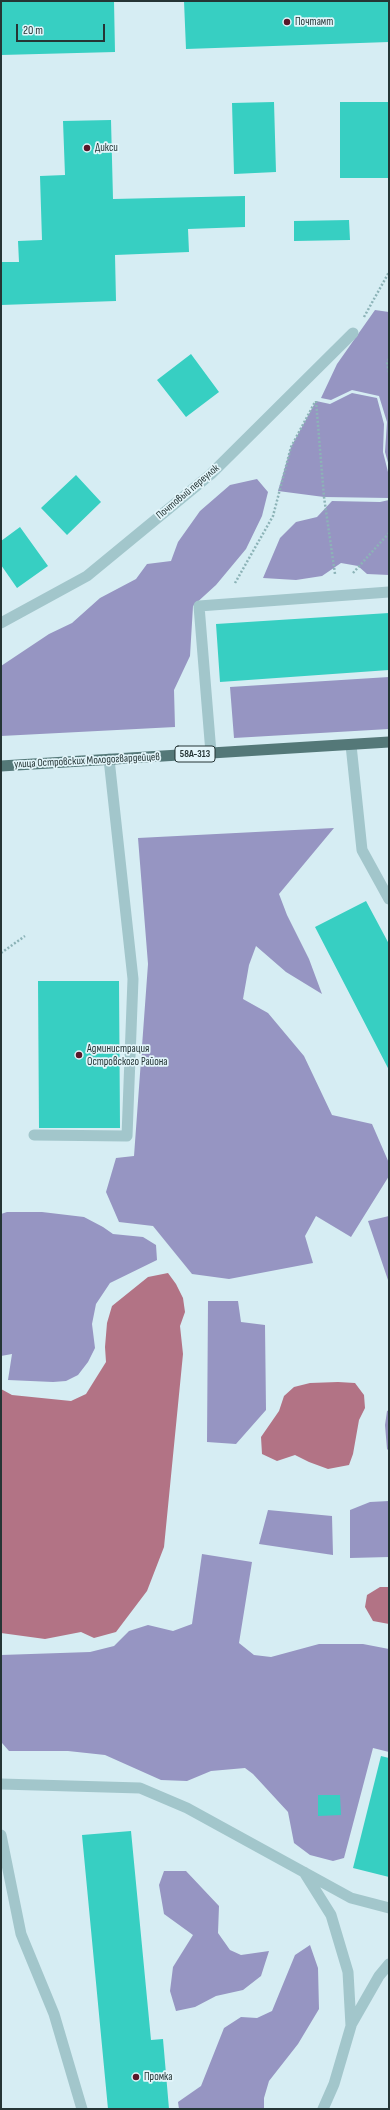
<!DOCTYPE html>
<html>
<head>
<meta charset="utf-8">
<style>
	body { margin:0 }
	#map { position:relative; width:390px; height:2110px; overflow:hidden; background:#d6edf3; font-family:"Sofia Sans Condensed",sans-serif }
	canvas { display:block }
	.frame { position:absolute; inset:0; border:2px solid #253535; pointer-events:none }
	.scale { position:absolute; left:16px; top:24px; width:89px; height:18px; box-sizing:border-box; border:2px solid #253535; border-top:0; padding-left:5px; font-size:12px; line-height:14px; white-space:nowrap; color:#253535; -webkit-text-stroke:3px #e2f5fa; paint-order:stroke }
</style>
</head>
<body>
<div id="map">
<canvas width="390" height="2110"></canvas>
<div class="frame"></div>
<div class="scale">20 m</div>
</div>
<script>
const ctx = document.querySelector('canvas').getContext('2d');
ctx.lineJoin = 'round';
function fill(path, color) { ctx.fillStyle = color; ctx.fill(path, 'evenodd'); }
const toPath = rows => new Path2D(rows.map(r => 'M' + r).join(''));
function strokePath(path, color, width, dash) { ctx.strokeStyle = color; ctx.lineWidth = width; ctx.lineCap = dash ? 'butt' : 'round'; ctx.setLineDash(dash || []); ctx.stroke(path); }
function drawText(font, color, halo, rows, align = 'center') {
  ctx.font = font + ' "Sofia Sans Condensed",sans-serif'; ctx.lineWidth = 3.5; ctx.setLineDash([]); ctx.textBaseline = 'middle'; ctx.strokeStyle = halo; ctx.fillStyle = color; for (const [text, x, y, turn = 0] of rows) {
    ctx.save(); ctx.translate(x, y); ctx.rotate((+turn || 0) * Math.PI / 180); ctx.textAlign = isNaN(turn) ? turn : align; if (halo) ctx.strokeText(text, 0, 0); ctx.fillText(text, 0, 0); ctx.restore();
  }
}
const green = toPath([
	[375,310,389,312,389,466,385,452,387,422,379,396,352,390,331,400,321,398,337,364],
	[352,393,377,398,384,424,383,452,389,476,389,498,324,497,278,491,291,447,316,401,330,404],
	[257,479,268,492,262,516,246,549,216,585,193,606,190,656,174,690,175,727,1,736,1,666,49,634,72,623,100,598,136,579,147,564,171,561,178,542,200,511,230,485],
	[389,500,389,575,367,574,358,566,341,563,322,576,296,580,263,578,280,538,296,522,317,517,332,501,380,502],
	[389,677,389,729,234,738,230,687],
	[334,828,279,894,287,915,309,959,322,994,286,972,256,946,249,965,243,999,268,1013,304,1056,332,1115,372,1124,389,1163,389,1176,351,1237,316,1216,305,1236,313,1263,229,1279,192,1274,153,1226,119,1222,106,1192,116,1158,134,1156,148,964,138,838],
	[7,1212,42,1212,84,1217,103,1227,113,1234,143,1237,156,1245,157,1260,110,1283,96,1304,92,1324,95,1348,88,1362,78,1375,66,1381,53,1382,8,1380,12,1354,1,1356,1,1214],
	[389,1216,389,1283,368,1221],
	[208,1301,238,1301,241,1322,265,1325,266,1410,236,1444,207,1442],
	[389,1410,389,1451,387,1449,385,1425,387,1411],
	[389,1501,389,1557,350,1558,350,1510,370,1502],
	[268,1510,332,1516,333,1555,259,1544],
	[202,1554,252,1562,239,1643,254,1655,271,1657,319,1644,363,1644,389,1649,389,1752,373,1748,344,1858,333,1861,310,1855,294,1843,288,1812,253,1774,245,1768,211,1771,187,1781,161,1780,105,1755,68,1751,9,1751,2,1743,1,1655,90,1652,114,1646,129,1631,148,1625,173,1631,192,1624],
	[164,1871,186,1871,219,1906,218,1933,230,1950,241,1955,269,1951,261,1976,243,1990,216,1996,195,2007,176,2011,170,1991,173,1967,193,1935,164,1914,159,1885],
	[310,1945,318,1968,319,2009,298,2044,269,2081,264,2098,264,2109,179,2109,178,2102,201,2086,224,2028,241,2017,257,2018,272,2011,295,1955]
]);
const water = toPath([
	[168,1273,176,1284,183,1298,185,1312,180,1326,183,1354,164,1547,147,1591,116,1632,94,1638,81,1632,45,1639,1,1633,1,1389,12,1395,71,1401,86,1394,106,1362,105,1347,107,1323,112,1306,148,1277],
	[338,1382,355,1383,364,1395,365,1408,359,1420,353,1454,349,1465,328,1469,309,1462,295,1455,277,1461,262,1454,261,1437,279,1411,284,1396,294,1387,310,1383],
	[380,1587,389,1587,389,1624,373,1621,365,1607,367,1595]
]);
const building = toPath([
	[1,1,114,1,115,52,1,55],
	[184,1,389,1,389,42,186,49],
	[274,102,276,172,234,174,232,103],
	[340,102,389,102,389,178,340,178],
	[111,120,113,199,245,196,245,227,188,229,189,252,115,255,116,301,1,305,1,262,19,262,18,241,42,240,40,176,65,175,63,121],
	[349,220,350,240,294,241,294,221],
	[191,354,219,392,186,417,157,380],
	[76,475,101,502,67,535,41,508],
	[20,527,48,566,17,588,1,565,1,541],
	[389,613,389,670,220,682,216,624],
	[366,901,389,944,389,1070,315,927],
	[38,981,119,981,120,1128,39,1128],
	[381,1756,389,1758,389,1877,353,1868],
	[318,1795,340,1795,341,1815,318,1816],
	[131,1831,151,2040,163,2039,169,2109,108,2109,82,1835]
]);
const path = toPath([
	[364,317,389,272],
	[389,359,387,362,389,373],
	[316,401,324,497,335,574],
	[353,573,389,533],
	[235,583,273,516,291,447,315,402],
	[1,953,25,936]
]);
const service = toPath([
	[351,745,362,850,389,899],
	[211,753,199,606,389,592],
	[34,1135,127,1136,133,979,109,759],
	[1,1784,140,1788,187,1808,351,1898,389,1908],
	[1,1835,21,1934,54,2014,82,2109],
	[304,1872,331,1915,348,1972,351,2026,334,2084,323,2109],
	[351,2025,379,1976,389,1964]
]);
const minor = toPath([
	[1,623,87,576,211,474,353,333]
]);
const primary = toPath([
	[1,766,389,742]
]);
const markers = [
	[287,22,4,"#591829"],
	[87,148,4,"#591829"],
	[79,1055,4,"#591829"],
	[136,2077,4,"#591829"]
];
const shields = [
	[195,754,40]
];
const shieldNames = [
	["58А-313",195,754]
];
const poiNames = [
	["Почтамт",295,22],
	["Дикси",95,148],
	["Администрация",87,1049],
	["Островского Района",87,1062],
	["Промка",144,2077]
];
const streetNames = [
	["Почтовый переулок",188,492,-40],
	["улица Островских Молодогвардейцев",87,761,-3]
];
fill(green, '#9695c2');
fill(water, '#b27385');
fill(building, '#37cfc2');
strokePath(path, '#8cb3b7', 2.5, [2, 2]);
strokePath(service, '#a2c6cb', 11);
strokePath(minor, '#a2c6cb', 11);
strokePath(primary, '#547878', 11);
for (const [x, y, r, color] of markers) { const dot = new Path2D(); dot.arc(x, y, r, 0, 2 * Math.PI); ctx.fillStyle = color; ctx.fill(dot); strokePath(dot, '#e2f5fa', 1.5); }
for (const [x, y, w] of shields) { const box = new Path2D(); box.roundRect(x - w / 2, y - 8, w, 16, 3); ctx.fillStyle = '#e2f5fa'; ctx.fill(box); strokePath(box, '#253535', 1); }
drawText('bold 10px', '#253535', null, shieldNames);
drawText('11px', '#253535', '#e2f5fa', poiNames, 'left');
drawText('11px', '#253535', '#e2f5fa', streetNames);
</script>
</body>
</html>
